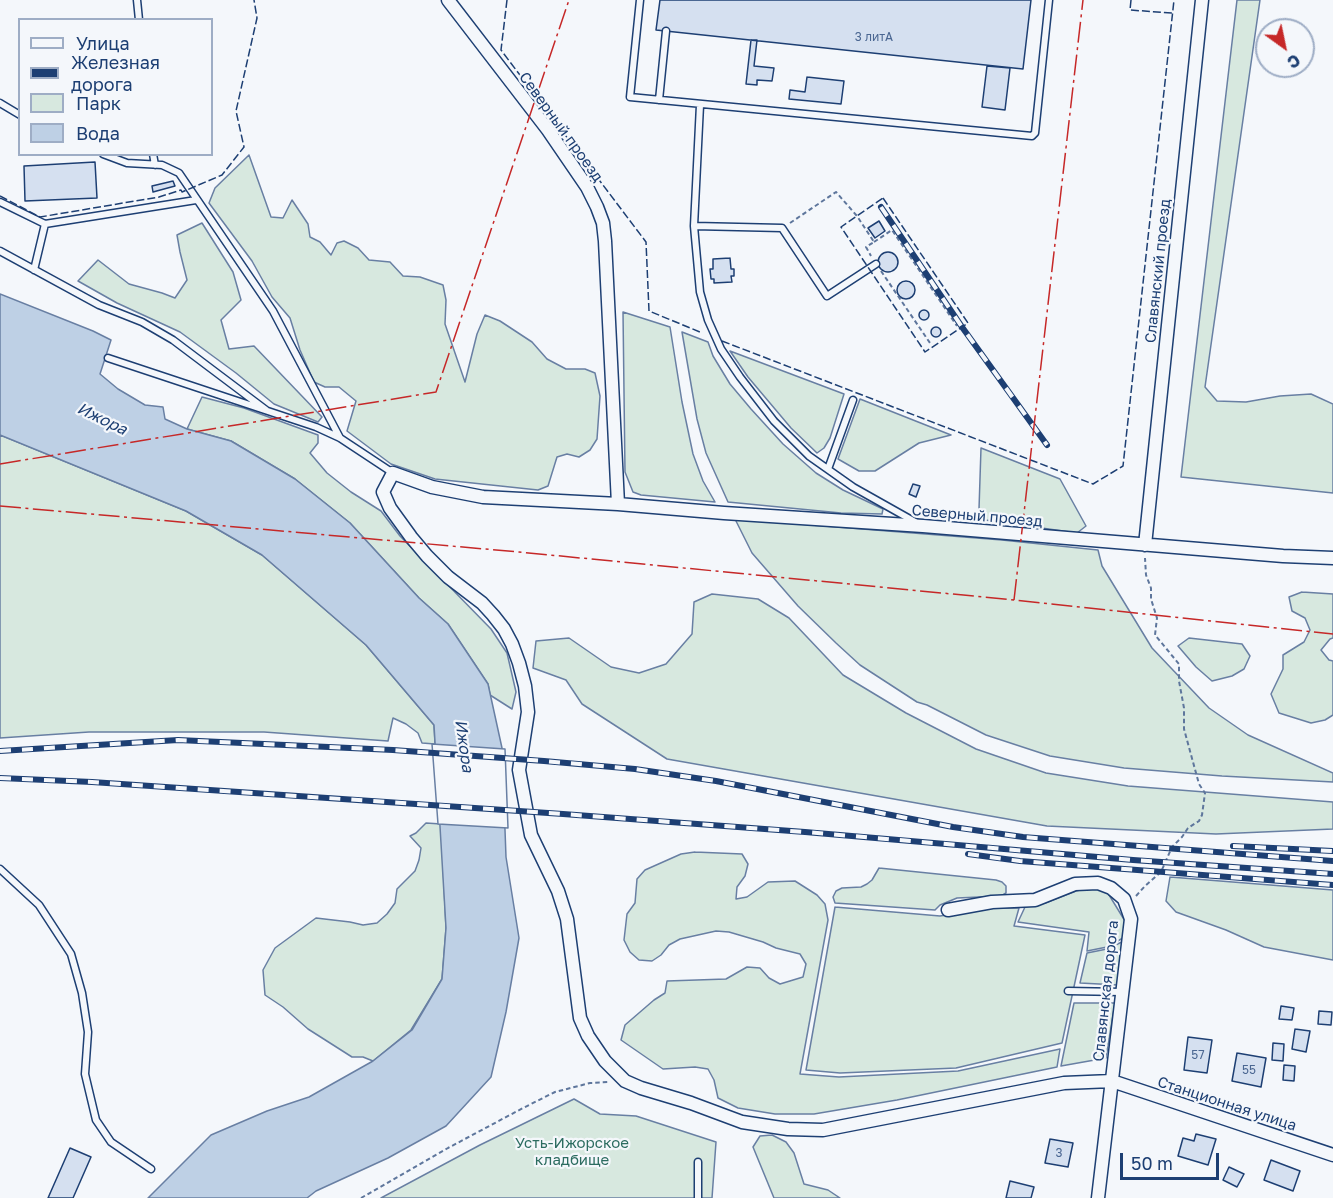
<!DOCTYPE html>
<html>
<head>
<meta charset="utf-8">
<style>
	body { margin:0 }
	#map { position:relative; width:1333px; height:1198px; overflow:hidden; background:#f4f7fb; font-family:"Golos Text",sans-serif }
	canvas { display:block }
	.legend { position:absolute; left:18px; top:18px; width:195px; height:138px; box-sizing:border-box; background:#f4f7fb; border:2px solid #9eadc5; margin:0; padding:8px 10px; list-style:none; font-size:18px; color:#1d3f73 }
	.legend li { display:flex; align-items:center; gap:12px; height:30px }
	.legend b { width:30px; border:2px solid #9eadc5 }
	.north { position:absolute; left:1255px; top:18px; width:60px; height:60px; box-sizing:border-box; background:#f4f7fb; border:2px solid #9eadc5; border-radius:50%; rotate:147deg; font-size:16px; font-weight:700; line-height:24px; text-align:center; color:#1d3f73 }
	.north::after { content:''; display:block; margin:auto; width:21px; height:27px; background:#c62828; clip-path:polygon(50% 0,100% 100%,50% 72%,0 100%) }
	.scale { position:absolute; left:1120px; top:1153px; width:99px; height:27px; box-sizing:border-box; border:3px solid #1d3f73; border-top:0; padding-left:8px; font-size:18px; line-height:21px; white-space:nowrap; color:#1d3f73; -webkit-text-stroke:4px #f4f7fb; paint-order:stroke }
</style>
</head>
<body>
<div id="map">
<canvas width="1333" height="1198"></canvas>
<ul class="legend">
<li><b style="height:8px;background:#f4f7fb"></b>Улица</li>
<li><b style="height:8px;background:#1d3f73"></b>Железная дорога</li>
<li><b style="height:16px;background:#d7e8df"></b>Парк</li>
<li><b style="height:16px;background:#bed0e5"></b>Вода</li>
</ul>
<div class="north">С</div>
<div class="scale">50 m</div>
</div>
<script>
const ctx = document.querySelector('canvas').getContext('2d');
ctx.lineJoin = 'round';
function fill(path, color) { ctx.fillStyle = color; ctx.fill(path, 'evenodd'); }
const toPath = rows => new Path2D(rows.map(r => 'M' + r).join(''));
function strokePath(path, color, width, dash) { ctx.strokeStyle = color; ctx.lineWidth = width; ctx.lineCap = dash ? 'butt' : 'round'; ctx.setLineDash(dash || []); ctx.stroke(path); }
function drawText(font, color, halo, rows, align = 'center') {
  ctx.font = font + ' "Golos Text",sans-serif'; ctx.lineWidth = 4.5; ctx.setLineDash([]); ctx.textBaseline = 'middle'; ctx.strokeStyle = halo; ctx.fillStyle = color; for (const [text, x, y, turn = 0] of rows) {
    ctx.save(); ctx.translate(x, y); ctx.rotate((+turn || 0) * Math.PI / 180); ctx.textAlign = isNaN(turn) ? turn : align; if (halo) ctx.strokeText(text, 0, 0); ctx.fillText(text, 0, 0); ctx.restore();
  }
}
const green = toPath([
	[1237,0,1260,0,1205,387,1217,401,1246,402,1280,396,1311,394,1333,404,1333,493,1181,477,1237,0],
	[249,155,271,217,283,218,292,200,308,224,310,237,320,242,331,255,337,243,344,241,358,248,369,260,390,262,403,276,420,277,443,285,446,300,445,324,465,382,477,334,485,315,500,321,532,342,547,359,566,369,585,369,595,373,600,396,597,439,590,450,579,457,567,454,557,457,548,486,538,490,435,479,391,464,347,431,356,401,339,387,325,387,314,382,300,350,290,318,272,297,252,261,209,203,215,188,249,155],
	[202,223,233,272,241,300,221,320,229,349,254,346,322,417,318,422,274,404,236,373,180,332,117,303,78,281,98,260,129,284,162,293,175,298,187,280,180,252,177,235,202,223],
	[623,312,670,327,682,402,693,454,703,481,715,502,641,495,633,492,625,472,623,312],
	[682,332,708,342,713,356,730,384,751,409,783,444,816,473,843,490,883,509,882,514,841,513,728,502,706,453,697,419,682,332],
	[730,351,844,394,830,438,824,448,817,453,791,428,748,377,730,351],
	[202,397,244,408,318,435,318,443,310,453,327,473,351,492,381,511,400,536,491,629,507,653,516,692,512,709,490,695,488,684,448,624,419,598,350,523,295,479,231,441,187,429,202,397],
	[860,399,951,435,919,443,875,471,859,471,838,459,860,399],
	[0,435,186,511,262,555,366,645,434,725,435,744,422,743,418,733,406,724,393,718,388,741,264,732,89,732,0,738,0,435],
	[981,448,1060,479,1086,526,1077,533,985,520,979,509,981,448],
	[735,519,1002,540,1098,550,1102,566,1152,648,1209,708,1248,735,1333,773,1333,782,1222,776,1124,768,1050,756,986,735,927,705,917,702,860,665,836,643,798,606,752,553,735,519],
	[1302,592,1333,594,1333,638,1330,639,1321,650,1329,660,1333,661,1333,715,1325,720,1311,723,1279,713,1271,694,1283,669,1283,655,1304,642,1310,630,1305,618,1292,611,1289,597,1302,592],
	[712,594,758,599,789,618,843,675,906,713,976,749,1046,773,1128,786,1333,802,1333,829,1216,834,1047,826,667,759,582,704,566,680,533,668,536,641,569,638,611,667,639,673,666,664,692,634,694,602,712,594],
	[1189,638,1242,644,1250,656,1244,669,1232,676,1212,681,1196,667,1178,646,1189,638],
	[426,823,441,824,446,928,442,979,411,1030,373,1061,363,1057,352,1057,308,1029,283,1007,265,995,263,970,275,948,316,918,350,922,363,925,377,923,387,914,395,903,397,889,415,871,419,860,421,848,410,836,416,833,426,823],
	[695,852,742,854,748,864,745,876,737,887,736,899,747,897,768,882,795,881,817,895,825,904,828,920,800,1074,839,1077,958,1071,1060,1049,1057,1067,897,1100,814,1114,775,1114,738,1108,718,1098,714,1080,708,1069,695,1067,663,1069,621,1040,625,1025,654,1000,665,993,667,981,726,979,747,967,760,968,769,978,780,984,803,977,806,964,800,954,776,948,763,942,729,932,716,931,680,939,669,945,661,955,652,961,639,960,630,952,624,940,627,914,635,903,637,879,645,870,681,854,695,852],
	[879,868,996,880,1002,882,1006,886,1006,893,1001,896,957,898,940,905,935,910,835,903,833,897,836,891,842,888,861,887,867,884,872,880,879,868],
	[1170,877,1333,890,1333,960,1264,947,1226,930,1176,912,1166,901,1170,877],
	[1088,888,1106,890,1125,921,1123,938,1107,947,1087,951,1089,932,1018,922,1025,907,1045,903,1076,891,1088,888],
	[835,907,940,916,989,908,1019,908,1014,926,1085,935,1062,1043,956,1068,840,1073,806,1070,835,907],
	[1124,941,1118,985,1080,983,1087,953,1107,949,1124,941],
	[1074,1003,1115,1003,1106,1058,1061,1066,1074,1003],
	[574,1099,600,1114,636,1116,716,1142,712,1198,381,1198,480,1145,574,1099],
	[772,1135,786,1142,794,1153,804,1184,828,1190,840,1198,774,1198,753,1147,760,1136,772,1135]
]);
const water = toPath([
	[0,294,93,331,111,340,100,374,118,389,145,405,163,407,165,419,187,429,231,441,295,479,350,523,419,598,448,624,488,684,502,748,506,857,519,938,506,1012,491,1077,446,1126,388,1158,316,1191,307,1198,148,1198,211,1135,267,1111,309,1097,373,1061,412,1030,442,979,446,928,434,725,366,645,262,555,186,511,0,435,0,294]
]);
const pier = toPath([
	[432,744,505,749,508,828,438,824,432,744]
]);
const building = toPath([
	[660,0,1031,0,1023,69,656,30,660,0],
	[751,40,757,40,754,66,774,68,772,81,757,80,757,85,746,84,751,40],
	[987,66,1010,68,1005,110,982,107,987,66],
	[807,77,844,81,841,104,789,99,790,90,805,92,807,77],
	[95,162,97,198,25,201,24,166,95,162],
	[173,181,175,186,153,192,152,186,173,181],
	[879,221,885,231,875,238,868,228,879,221],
	'878 262a10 10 0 1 1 20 0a10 10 0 1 1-20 0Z',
	[730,258,731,269,734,269,734,276,731,276,732,282,714,283,714,279,711,279,710,269,713,269,713,259,730,258],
	'897 290a9 9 0 1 1 18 0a9 9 0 1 1-18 0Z',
	'919 315a5 5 0 1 1 10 0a5 5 0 1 1-10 0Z',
	'931 332a5 5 0 1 1 10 0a5 5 0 1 1-10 0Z',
	[913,484,920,486,916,497,909,494,913,484],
	[1281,1006,1294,1008,1292,1020,1279,1019,1281,1006],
	[1319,1011,1332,1012,1331,1025,1318,1024,1319,1011],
	[1295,1029,1310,1031,1306,1052,1292,1049,1295,1029],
	[1188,1037,1212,1040,1207,1073,1184,1070,1188,1037],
	[1273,1043,1284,1044,1283,1061,1272,1060,1273,1043],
	[1237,1053,1266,1058,1261,1087,1232,1081,1237,1053],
	[1284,1065,1295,1066,1294,1081,1283,1080,1284,1065],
	[1196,1134,1216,1139,1208,1165,1178,1156,1183,1138,1194,1141,1196,1134],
	[1050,1139,1073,1143,1068,1167,1045,1163,1050,1139],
	[70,1148,91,1157,73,1198,48,1198,70,1148],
	[1271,1160,1300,1171,1293,1191,1264,1180,1271,1160],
	[1229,1167,1244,1174,1237,1187,1223,1180,1229,1167],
	[1010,1181,1034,1187,1031,1198,1006,1198,1010,1181]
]);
const path = toPath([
	[790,223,836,192,857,216,874,242,866,247,871,256],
	[874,242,892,230,957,326],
	[881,271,930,343],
	[1136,896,1145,886,1161,872,1172,847,1182,837,1188,828,1199,821,1202,815,1205,793,1199,784,1184,729,1184,708,1179,681,1179,664,1155,635,1157,618,1151,599,1151,588,1146,575,1145,558],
	[361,1198,448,1148,523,1108,555,1092,590,1083,609,1082]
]);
const service = toPath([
	[137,0,139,20],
	[640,0,630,97,1032,136,1035,133,1049,0],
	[659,100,666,31],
	[0,103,20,115],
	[700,105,694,226,700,292,708,320,721,349,740,377,774,421,809,456,853,487,917,523],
	[103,154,127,163,162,165,179,173,273,311,340,438],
	[153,154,155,165],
	[0,202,45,224,196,200],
	[694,226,782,228,827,296,876,264],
	[0,251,99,305,142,322,173,340,266,410],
	[34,270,45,224],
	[108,358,316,427,340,438,393,473],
	[828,469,853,400],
	[0,869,39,905,71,954,82,993,88,1032,85,1074,96,1120,111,1142,151,1169],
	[1068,991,1122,992],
	[698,1198,698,1162]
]);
const minor = toPath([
	[448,0,548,130,587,187,597,207,603,223,605,241,618,504],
	[1145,545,1202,0],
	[1333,558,1283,556,923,526,724,513,618,504,483,497,432,487,393,473,383,492,390,508,411,537,427,556,448,577,482,603,493,615,504,629,512,644,519,663,525,686,528,712,519,770,531,835,558,891,567,919,580,1018,588,1036,605,1061,625,1081,641,1088,691,1103,742,1122,788,1129,823,1130,1064,1083,1112,1081,1333,1155],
	[948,910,992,902,1035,900,1075,884,1098,883,1111,888,1124,899,1131,919,1098,1198]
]);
const rail = toPath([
	[881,207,962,327,1047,445],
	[0,751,178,740,393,750,544,761,635,769,716,781,953,827,1023,837,1333,861],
	[0,778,92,782,563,814,805,832,1133,860,1333,874],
	[1233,846,1333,851],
	[968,854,1020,861,1333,885]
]);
const fence = toPath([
	[507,0,501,50,646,242,649,311,700,332],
	[1131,0,1130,10,1172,13],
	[0,196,40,217,159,197,181,190,182,192,222,175,244,147,236,111,257,18,254,0],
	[883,198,968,323,925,352,841,227,883,198],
	[722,341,1093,484,1123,466,1174,0]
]);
const power = toPath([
	[0,464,436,392,569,0],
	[0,506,519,552,1014,600,1333,634],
	[1014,600,1083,0]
]);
const numberNames = [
	["3 литА",874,37],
	["57",1198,1055],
	["55",1249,1070],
	["3",1059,1153]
];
const streetNames = [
	["Северный проезд",561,127,54],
	["Славянский проезд",1158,271,-84],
	["Северный проезд",977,516,5],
	["Славянская дорога",1106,991,-84],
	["Станционная улица",1227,1104,18]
];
const parkNames = [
	["Усть-Ижорское",572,1143],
	["кладбище",572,1160]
];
const waterNames = [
	["Ижора",102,419,26],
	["Ижора",464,746,82]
];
fill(green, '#d7e8df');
strokePath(green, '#687fa3', 1.5);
fill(water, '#bed0e5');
strokePath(water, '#687fa3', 1.5);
fill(pier, '#f4f7fb');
strokePath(pier, '#687fa3', 1.5);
fill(building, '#d5e0f0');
strokePath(building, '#1d3f73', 1.5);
strokePath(service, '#1d3f73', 9);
strokePath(minor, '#1d3f73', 15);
strokePath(path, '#5e769c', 2, [4.5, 3]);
strokePath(service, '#f4f7fb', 6);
strokePath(minor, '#f4f7fb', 12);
strokePath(rail, '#1d3f73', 6);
strokePath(rail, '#f4f7fb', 4, [11]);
strokePath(fence, '#1d3f73', 1.5, [8, 3]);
strokePath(power, '#c62828', 1.5, [21, 4.5, 3, 4.5]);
drawText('12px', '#4b6792', null, numberNames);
drawText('15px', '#1d3f73', '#f4f7fb', streetNames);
drawText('15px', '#2c6c60', '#f4f7fb', parkNames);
drawText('italic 16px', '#1d3f73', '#f4f7fb', waterNames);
</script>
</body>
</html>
